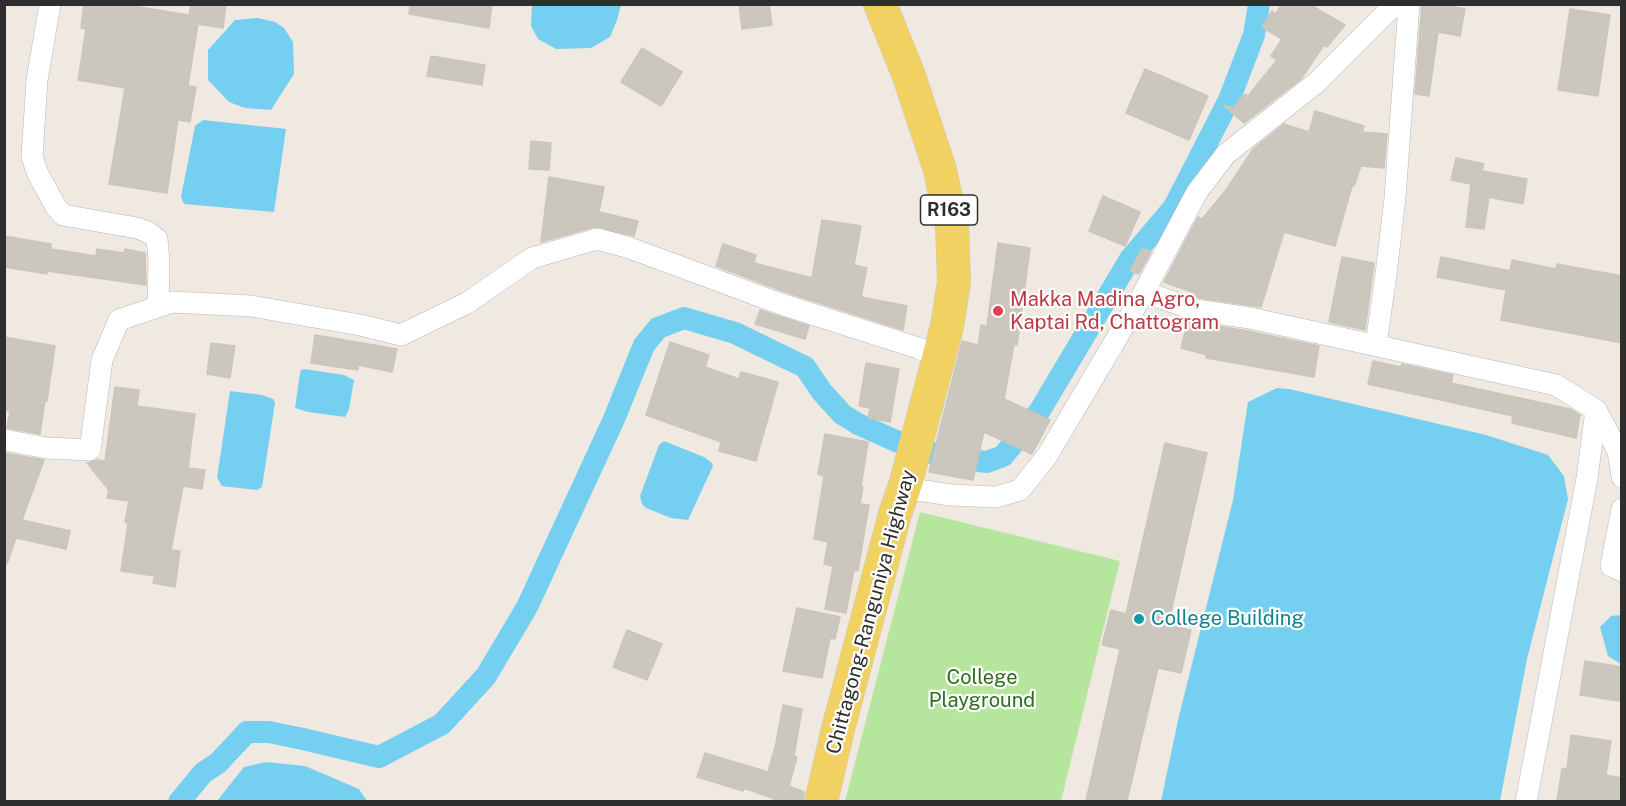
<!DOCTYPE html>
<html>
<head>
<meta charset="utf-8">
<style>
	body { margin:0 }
	#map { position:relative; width:1626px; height:806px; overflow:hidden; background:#efe9e1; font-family:"Public Sans",sans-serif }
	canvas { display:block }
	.frame { position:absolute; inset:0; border:6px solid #2e2e2e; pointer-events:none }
</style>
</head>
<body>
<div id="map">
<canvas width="1626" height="806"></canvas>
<div class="frame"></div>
</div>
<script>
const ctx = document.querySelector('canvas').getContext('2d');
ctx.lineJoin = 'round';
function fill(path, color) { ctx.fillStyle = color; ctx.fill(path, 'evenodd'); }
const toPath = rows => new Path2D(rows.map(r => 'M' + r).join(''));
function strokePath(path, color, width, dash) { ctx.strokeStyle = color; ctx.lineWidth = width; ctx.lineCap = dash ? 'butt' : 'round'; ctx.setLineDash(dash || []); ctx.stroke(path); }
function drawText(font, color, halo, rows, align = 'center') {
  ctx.font = font + ' "Public Sans",sans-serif'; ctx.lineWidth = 4.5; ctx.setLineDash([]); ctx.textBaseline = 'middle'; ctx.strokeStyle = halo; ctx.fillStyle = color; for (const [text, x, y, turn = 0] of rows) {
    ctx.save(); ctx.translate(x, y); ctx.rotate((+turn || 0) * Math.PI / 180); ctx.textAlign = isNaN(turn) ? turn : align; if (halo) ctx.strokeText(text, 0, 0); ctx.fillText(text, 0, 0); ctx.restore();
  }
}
const green = toPath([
	[920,512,1120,561,1061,801,845,801]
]);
const water = toPath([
	[532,5,532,4,621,5,617,20,610,37,591,48,556,49,538,39,531,26],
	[258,18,275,22,284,28,293,42,294,74,271,110,245,108,229,102,208,80,208,50,235,20],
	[203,120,286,129,274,212,184,204,181,197,195,126],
	[304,369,344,375,354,380,349,409,345,417,308,412,295,408,300,373,301,370],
	[1277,388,1289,389,1486,435,1548,455,1564,476,1568,499,1527,659,1500,801,1161,801,1179,716,1233,500,1248,402],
	[230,391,262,395,273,399,275,403,262,487,257,490,222,486,217,478],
	[664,441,704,457,712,463,713,466,688,520,671,518,646,508,642,504,640,496,659,445],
	[1621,615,1622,615,1621,664,1608,656,1600,627,1611,616],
	[266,762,305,766,359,789,367,801,217,801,244,767]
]);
const canal = toPath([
	[179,802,203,773,218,763,247,732,269,732,303,739,379,757,442,724,486,676,527,607,614,419,644,345,658,328,684,318,735,333,805,367,822,392,842,414,858,424,896,441,941,456,958,459,987,462,1003,456,1039,412,1130,259,1174,207,1229,100,1254,35,1259,4]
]);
const building = toPath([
	[84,4,121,4,189,15,191,4,226,4,223,28,198,24,188,86,196,87,190,122,178,120,167,193,109,184,125,88,78,80,86,29,81,28,84,4],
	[410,4,492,4,489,28,409,14,410,4],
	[739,4,769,4,772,25,742,29,739,4],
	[1281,4,1309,4,1345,25,1327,47,1324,45,1301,79,1244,123,1223,105,1233,108,1245,94,1248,96,1277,60,1271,56,1282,39,1262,27,1272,11,1276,14,1281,4],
	[1422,4,1439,4,1465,9,1460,36,1438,32,1429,96,1415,94,1422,4],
	[1570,9,1610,15,1598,96,1558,90,1570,9],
	[642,48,682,72,661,106,621,82,642,48],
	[431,56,485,65,482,85,427,76,431,56],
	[1145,69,1208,96,1189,140,1126,113,1145,69],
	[1315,111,1364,126,1362,132,1387,134,1384,168,1361,166,1354,186,1352,186,1335,246,1284,232,1261,307,1199,298,1194,296,1195,293,1164,282,1198,217,1202,219,1226,190,1253,149,1284,124,1309,132,1315,111],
	[531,141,551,143,549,170,529,169,531,141],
	[1456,158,1484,164,1482,171,1527,179,1523,204,1489,197,1484,229,1466,227,1471,184,1451,180,1456,158],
	[549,177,604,187,599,212,638,221,634,236,594,227,541,242,549,177],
	[1103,196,1140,212,1125,246,1089,231,1103,196],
	[822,220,861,226,854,265,867,268,861,297,907,306,903,330,785,292,716,266,723,244,756,255,754,263,812,278,822,220],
	[4,236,51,244,51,249,96,256,97,249,124,253,125,249,145,253,146,285,47,271,47,274,4,267,4,236],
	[998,243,1030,248,1017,345,1014,344,1004,399,1050,420,1032,454,984,432,973,480,929,472,962,341,978,345,981,325,987,326,998,243],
	[1142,248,1151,252,1139,274,1130,271,1142,248],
	[1342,257,1374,263,1365,330,1329,322,1342,257],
	[1441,257,1510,271,1512,260,1556,269,1557,264,1622,276,1622,343,1501,320,1506,290,1437,277,1441,257],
	[760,310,809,326,805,339,755,324,760,310],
	[1188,321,1248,331,1319,346,1314,377,1206,358,1207,355,1181,348,1188,321],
	[315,335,397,349,392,372,358,365,358,370,311,363,315,335],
	[4,337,55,346,47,401,45,401,40,434,7,428,10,411,4,410,4,337],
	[670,342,709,355,705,367,739,379,741,372,778,382,756,461,719,451,721,442,646,415,670,342],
	[211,343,235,346,230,378,207,374,211,343],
	[1373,361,1401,367,1402,364,1453,375,1451,383,1570,409,1580,415,1576,438,1512,423,1513,416,1368,384,1373,361],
	[866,363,899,369,890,422,868,418,870,408,859,406,866,363],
	[115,387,139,390,137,406,195,414,188,468,205,470,202,489,183,486,171,550,180,551,175,587,153,583,155,576,121,571,128,523,125,522,129,501,107,498,109,490,87,463,98,460,105,461,115,387],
	[825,434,868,442,861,487,863,487,860,504,869,505,858,571,854,570,846,613,825,609,833,566,824,564,828,542,814,539,824,476,818,474,825,434],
	[1165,443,1207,453,1168,625,1191,630,1181,673,1158,668,1127,801,1086,801,1120,649,1102,645,1111,610,1126,614,1165,443],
	[4,453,44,460,22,520,70,531,66,549,16,538,7,564,4,563,4,453],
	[797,608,840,617,835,639,830,638,822,678,783,671,797,608],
	[627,630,662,644,647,680,613,667,627,630],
	[1585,661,1622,667,1619,701,1580,695,1585,661],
	[783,705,802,709,794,756,797,757,789,786,804,792,803,801,780,801,744,788,743,791,697,777,705,753,768,772,776,743,783,705],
	[1571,735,1611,741,1606,775,1622,778,1622,801,1557,801,1562,769,1567,769,1571,735]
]);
const minor = toPath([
	[50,4,37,80,32,157,38,174,56,207,63,215,137,228,148,232,157,239,159,261,158,307],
	[1144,292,1196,310,1250,318,1556,385,1596,410,1618,451,1622,477],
	[1376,345,1386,274,1395,198,1409,4],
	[4,440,47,448,90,450,102,360,119,320,172,302,251,306,360,325,401,335,467,303,532,258,597,239,627,247,781,304,918,348,939,357],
	[904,488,951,495,996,497,1020,490,1047,456,1144,292,1197,192,1226,154,1316,83,1385,14,1397,4],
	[1622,509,1611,566,1622,571],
	[1526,802,1587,478,1596,410]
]);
const primary = toPath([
	[821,802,838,729,895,514,906,482,939,357,947,326,954,282,952,226,940,170,909,76,880,4]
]);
const markers = [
	[998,311,6,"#e0444e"],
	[1139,619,6,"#0f9aa8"]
];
const shields = [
	[949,210,57]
];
const shieldNames = [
	["R163",949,210]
];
const healthNames = [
	["Makka Madina Agro,",1010,300],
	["Kaptai Rd, Chattogram",1010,323]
];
const streetNames = [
	["Chittagong-Ranguniya Highway",871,612,-75]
];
const cultureNames = [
	["College Building",1151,619]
];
const parkNames = [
	["College",982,678],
	["Playground",982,701]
];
fill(green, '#b6e59e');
fill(water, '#75cff0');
strokePath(canal, '#75cff0', 22);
fill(building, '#cbc7bf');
strokePath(building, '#cbc5ba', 1.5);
strokePath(minor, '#b4b7c1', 22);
strokePath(primary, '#c9c9c9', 34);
strokePath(minor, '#fff', 21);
strokePath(primary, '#f2d163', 33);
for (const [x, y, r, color] of markers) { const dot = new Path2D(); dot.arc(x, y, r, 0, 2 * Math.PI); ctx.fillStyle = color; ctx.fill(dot); strokePath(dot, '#fff', 2); }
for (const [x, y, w] of shields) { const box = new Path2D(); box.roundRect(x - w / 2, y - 15, w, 30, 4.5); ctx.fillStyle = '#fff'; ctx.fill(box); strokePath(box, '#2e2e2e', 1.5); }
drawText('bold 18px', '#2e2e2e', null, shieldNames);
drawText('20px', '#be3a42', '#fff', healthNames, 'left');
drawText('20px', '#2e2e2e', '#fff', streetNames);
drawText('20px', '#0d838f', '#fff', cultureNames, 'left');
drawText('20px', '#2c6e1b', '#fff', parkNames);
</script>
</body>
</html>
